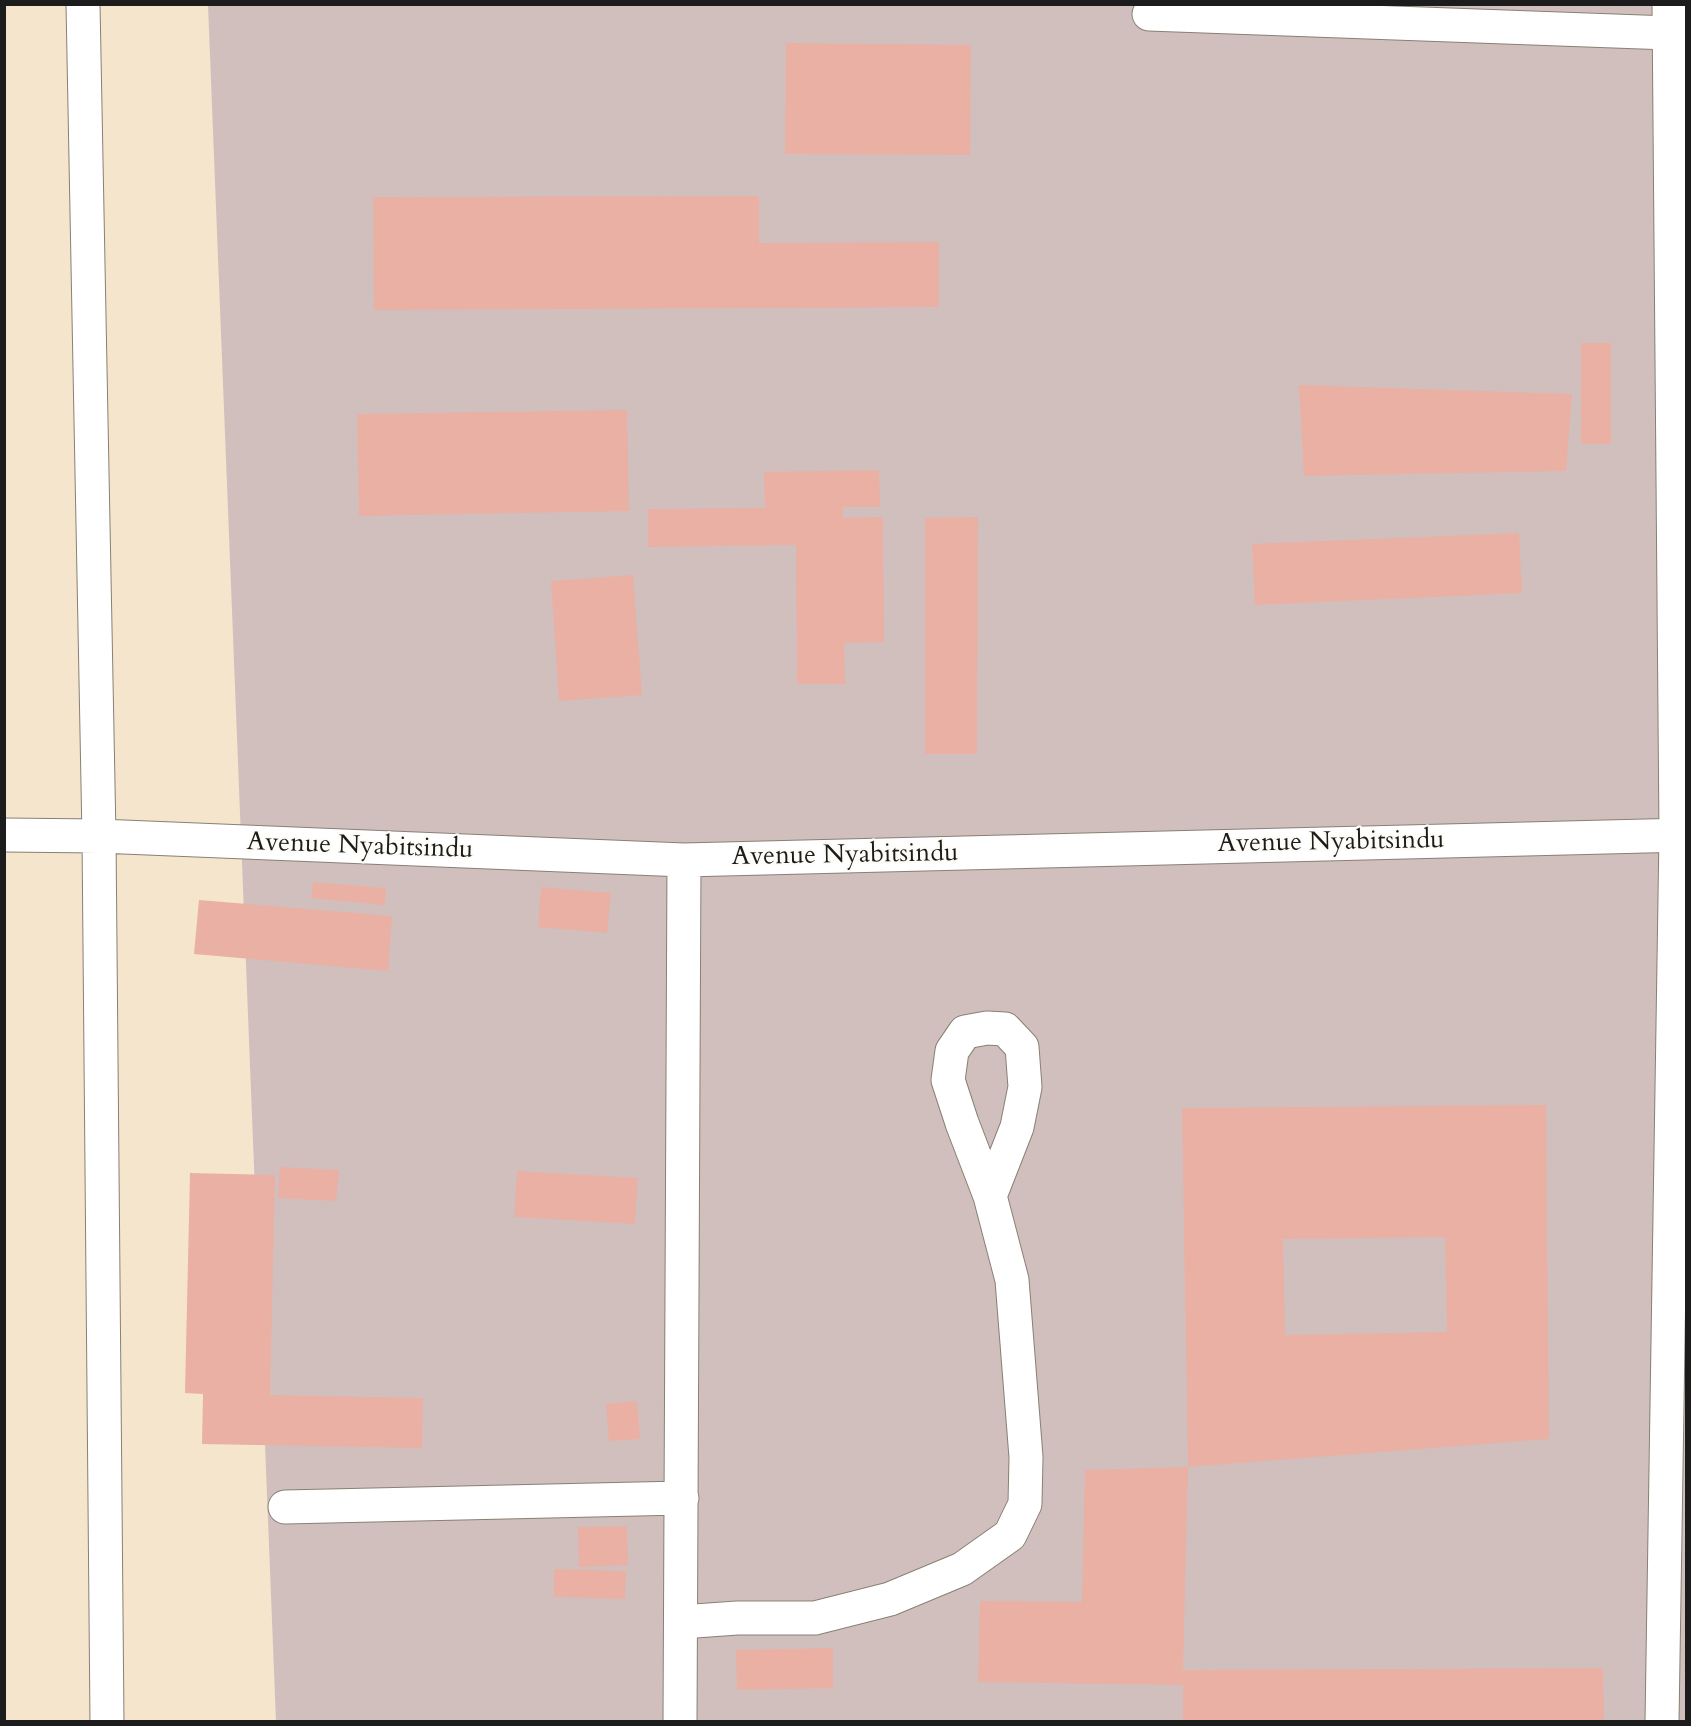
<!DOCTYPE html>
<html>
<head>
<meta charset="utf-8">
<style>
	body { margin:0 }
	#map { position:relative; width:1691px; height:1726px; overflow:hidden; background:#f4e5cc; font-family:Cardo,serif }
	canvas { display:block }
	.frame { position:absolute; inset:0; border:6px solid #1c1c1c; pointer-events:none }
</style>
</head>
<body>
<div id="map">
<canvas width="1691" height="1726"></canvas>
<div class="frame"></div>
</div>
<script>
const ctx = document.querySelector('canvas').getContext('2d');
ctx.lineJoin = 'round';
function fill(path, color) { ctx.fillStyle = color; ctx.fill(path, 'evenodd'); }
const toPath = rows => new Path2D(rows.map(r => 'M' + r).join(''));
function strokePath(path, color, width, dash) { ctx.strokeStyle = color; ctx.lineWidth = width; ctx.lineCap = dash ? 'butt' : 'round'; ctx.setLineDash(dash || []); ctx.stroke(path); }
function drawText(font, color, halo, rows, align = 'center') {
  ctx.font = font + ' Cardo,serif'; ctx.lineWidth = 4.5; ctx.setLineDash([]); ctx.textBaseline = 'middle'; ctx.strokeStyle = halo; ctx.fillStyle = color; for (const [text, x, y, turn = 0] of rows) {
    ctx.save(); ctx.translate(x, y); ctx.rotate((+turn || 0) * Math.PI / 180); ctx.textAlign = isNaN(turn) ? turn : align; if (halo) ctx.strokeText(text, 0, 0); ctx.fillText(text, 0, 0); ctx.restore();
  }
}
const industrial = toPath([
	[208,5,1686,5,1686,1721,276,1721]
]);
const building = toPath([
	[786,43,971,45,970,155,785,154],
	[759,196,759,243,939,242,939,307,374,310,373,197],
	[1581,343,1611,343,1611,444,1581,444],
	[1299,385,1572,394,1566,471,1304,476],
	[627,410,629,511,359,516,357,414],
	[879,470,880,507,843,507,843,518,883,517,884,642,844,643,845,684,797,684,796,545,648,547,648,509,765,508,764,472],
	[978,517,977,754,925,754,925,518],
	[1519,533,1522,593,1255,605,1252,544],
	[633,575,642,695,559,701,551,581],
	[313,882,386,888,385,905,311,898],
	[541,887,611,893,607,933,538,927],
	[199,900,392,916,388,971,194,954],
	[1546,1105,1549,1439,1188,1467,1182,1108],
	[1445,1237,1447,1332,1285,1335,1283,1239],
	[280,1167,339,1170,336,1201,278,1198],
	[517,1171,638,1178,635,1224,514,1217],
	[190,1173,275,1175,270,1395,423,1398,422,1448,202,1444,203,1394,185,1393],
	[637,1401,640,1439,609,1441,606,1404],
	[1188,1467,1183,1670,1603,1668,1604,1722,1183,1722,1183,1685,978,1682,980,1601,1082,1602,1085,1470],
	[627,1526,628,1565,579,1567,578,1527],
	[554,1569,626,1571,625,1599,554,1597],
	[833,1648,833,1688,737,1690,736,1650]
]);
const minor = toPath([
	[83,4,99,836,107,1722],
	[1149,14,1669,33],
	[4,835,99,836,684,860,1686,835],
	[285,1507,682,1498],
	[681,1622,737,1618,815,1618,890,1599,962,1569,1010,1535,1025,1504,1026,1457,1012,1280,990,1196,962,1123,948,1080,952,1051,965,1032,987,1028,1005,1029,1022,1047,1025,1087,1017,1127,990,1196],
	[680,1722,684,860],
	[1662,1722,1676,835,1669,4]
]);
const streetNames = [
	["Avenue Nyabitsindu",1331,843,-1],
	["Avenue Nyabitsindu",360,847,2],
	["Avenue Nyabitsindu",845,856,-1]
];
fill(industrial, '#d1bfbe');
fill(building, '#e9b0a3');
strokePath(minor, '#888074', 35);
strokePath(minor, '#fff', 33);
drawText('26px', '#1c1c1c', '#fdfcf7', streetNames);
</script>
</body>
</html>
